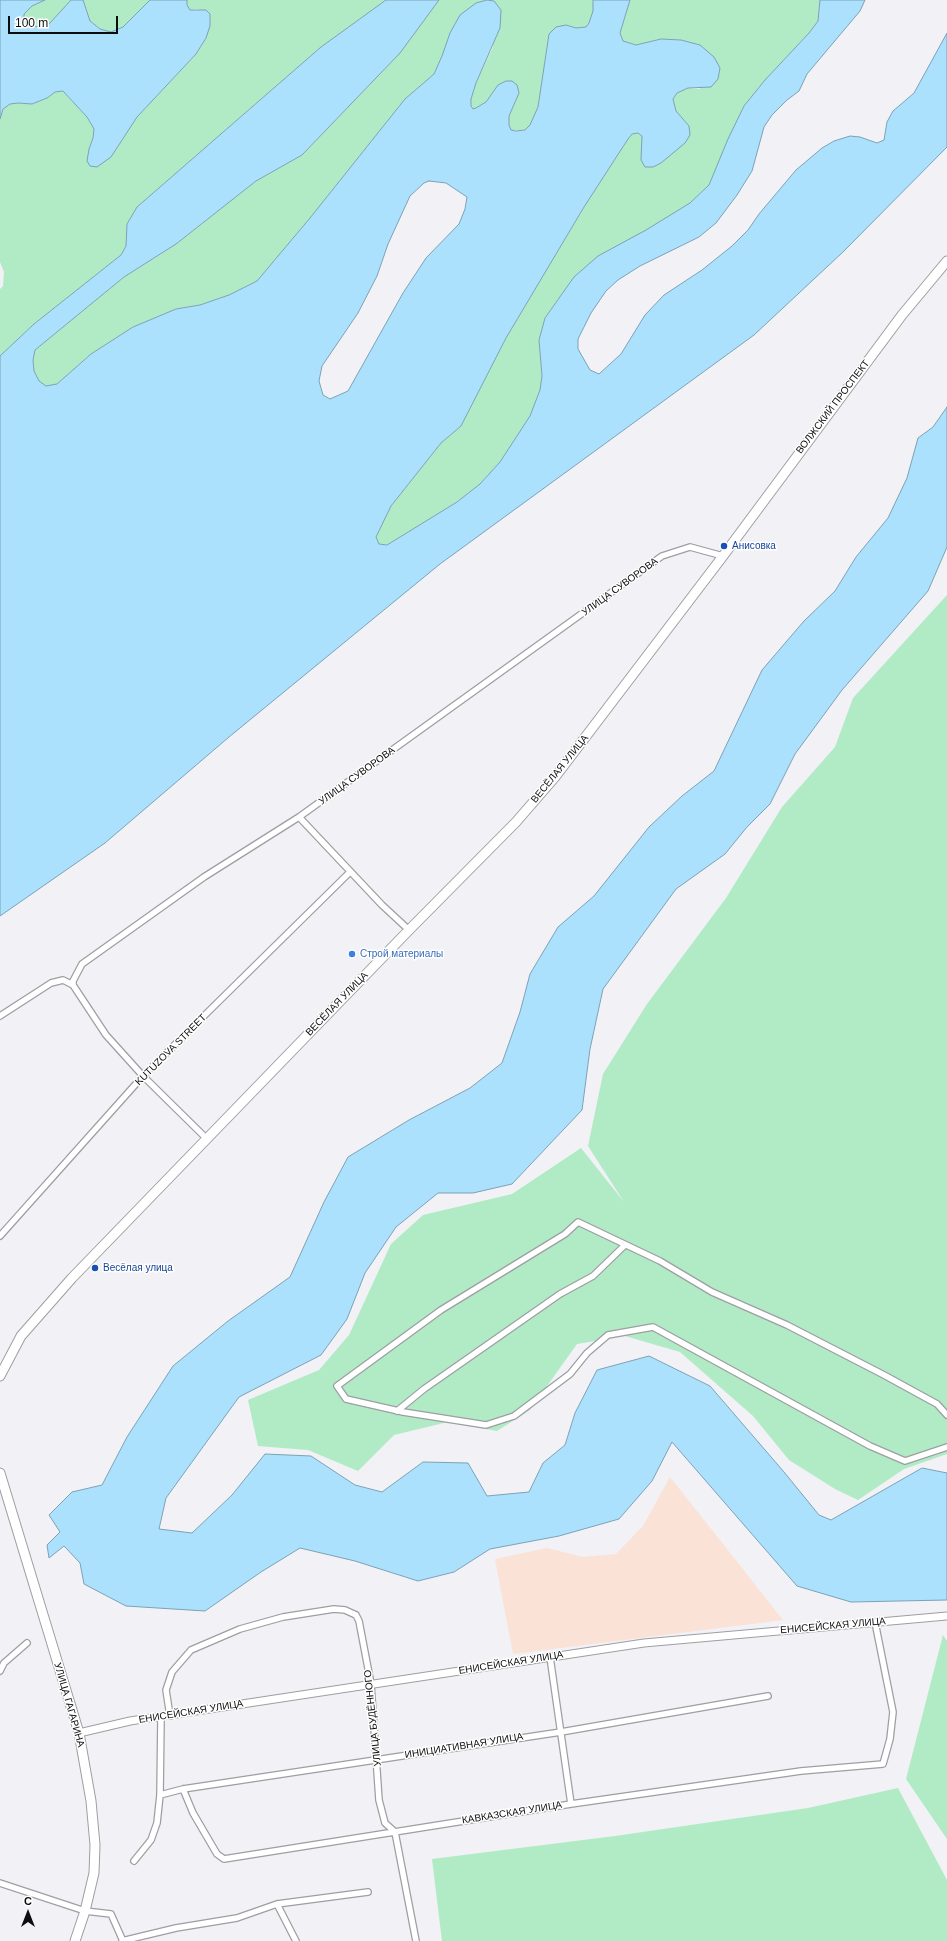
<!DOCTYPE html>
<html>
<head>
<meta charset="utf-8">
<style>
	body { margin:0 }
	#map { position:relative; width:947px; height:1941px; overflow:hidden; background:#f1f1f6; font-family:Helvetica,sans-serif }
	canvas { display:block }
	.north { position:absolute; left:8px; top:1893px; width:40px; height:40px; -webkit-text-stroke:3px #fff; paint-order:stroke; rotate:0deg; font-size:11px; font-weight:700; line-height:16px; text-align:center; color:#0d0d0f }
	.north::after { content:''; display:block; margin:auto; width:14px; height:18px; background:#0d0d0f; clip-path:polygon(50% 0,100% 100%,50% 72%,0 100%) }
	.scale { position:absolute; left:8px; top:16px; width:110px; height:18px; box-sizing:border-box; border:2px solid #0d0d0f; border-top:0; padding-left:5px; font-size:12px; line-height:14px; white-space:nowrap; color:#0d0d0f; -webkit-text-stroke:3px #fff; paint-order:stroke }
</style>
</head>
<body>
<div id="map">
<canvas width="947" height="1941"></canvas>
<div class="north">С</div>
<div class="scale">100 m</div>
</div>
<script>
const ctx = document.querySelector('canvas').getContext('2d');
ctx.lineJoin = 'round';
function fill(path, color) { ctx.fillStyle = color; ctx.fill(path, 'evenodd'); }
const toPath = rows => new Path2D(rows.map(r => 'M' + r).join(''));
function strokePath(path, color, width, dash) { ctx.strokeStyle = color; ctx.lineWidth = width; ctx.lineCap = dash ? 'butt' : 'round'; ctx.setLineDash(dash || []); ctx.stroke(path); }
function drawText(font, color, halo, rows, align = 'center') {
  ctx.font = font + ' Helvetica,sans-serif'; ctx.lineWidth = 3; ctx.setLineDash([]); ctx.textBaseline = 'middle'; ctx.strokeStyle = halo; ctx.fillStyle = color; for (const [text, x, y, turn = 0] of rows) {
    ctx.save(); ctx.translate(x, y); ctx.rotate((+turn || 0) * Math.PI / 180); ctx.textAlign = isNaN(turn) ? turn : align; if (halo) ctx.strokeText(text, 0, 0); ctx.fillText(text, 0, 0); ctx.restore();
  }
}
const industrial = toPath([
	[670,1477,783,1620,513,1654,495,1559,547,1548,583,1557,616,1554,643,1526]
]);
const green = toPath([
	[45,0,71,0,50,23,44,26,28,27,24,21,24,14,32,6],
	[83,0,150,0,123,27,111,32,100,29,90,21],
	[187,0,386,0,321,47,137,207,127,224,126,246,121,255,34,324,0,356,0,289,3,286,4,272,0,262,0,119,3,109,10,104,18,103,32,104,47,98,55,92,63,91,87,117,94,129,93,138,89,149,111,157,137,117,196,54,206,38,199,9,190,10,187,5],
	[439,0,487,0,476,3,442,56,434,74,405,99,310,218,257,281,229,295,200,305,176,309,133,327,91,354,57,384,46,386,39,381,34,371,33,360,35,350,124,277,176,244,256,181,302,155,400,53],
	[490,0,593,0,593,11,589,23,586,27,576,28,566,25,549,34,538,107,531,125,525,130,511,130,509,125,509,116,519,93,498,85,486,102,476,108,473,109,471,106,471,99,476,83,493,47,494,1],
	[630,0,820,0,818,21,809,33,765,80,744,106,709,185,690,203,574,277,545,318,539,340,542,376,540,390,530,416,500,462,480,484,457,502,387,545,378,544,376,537,391,506,441,443,461,426,506,338,584,207,628,139,632,134,638,133,642,136,642,144,689,126,676,111,673,99,677,93,688,88,700,89,699,45,681,40,661,39,636,45,623,41,620,33],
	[947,595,947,1454,904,1469,858,1500,835,1489,789,1460,753,1416,680,1352,625,1336,577,1344,530,1410,497,1431,448,1422,394,1435,358,1471,308,1450,258,1446,248,1400,319,1370,349,1335,391,1244,423,1215,512,1194,581,1148,624,1202,588,1146,603,1074,647,1004,726,898,782,807,835,747,853,698],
	[943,1635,947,1641,947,1839,906,1779],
	[898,1788,947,1880,947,1941,442,1941,432,1859,615,1836,808,1808]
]);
const water = toPath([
	[0,0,45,0,32,6,24,14,24,21,29,27,44,26,50,23,71,0,83,0,90,21,100,29,111,32,123,27,150,0,187,0,187,5,190,10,206,10,210,14,210,26,206,38,196,54,137,117,111,157,97,167,90,166,87,161,89,149,93,138,94,129,87,117,63,91,55,92,47,98,32,104,18,103,10,104,3,109,0,119,0,0],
	[386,0,439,0,400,53,302,155,256,181,176,244,124,277,35,350,33,360,34,371,39,381,46,386,57,384,91,354,133,327,176,309,200,305,229,295,257,281,310,218,405,99,434,74,442,56,450,33,460,15,476,3,487,0,494,1,501,10,500,28,476,83,471,99,471,106,473,109,476,108,486,102,498,85,506,81,512,81,517,85,519,93,509,116,509,125,511,130,516,131,525,130,530,125,538,107,549,34,556,27,566,25,576,28,586,27,589,23,593,11,593,0,630,0,620,33,623,41,636,45,661,39,681,40,700,45,714,57,720,68,718,79,711,87,688,88,677,93,673,99,676,111,689,126,690,135,685,143,661,163,653,167,645,167,641,160,642,136,638,133,632,134,628,139,584,207,506,338,461,426,441,443,391,506,376,537,379,544,387,545,457,502,480,484,500,462,530,416,540,390,542,376,539,340,545,318,574,277,598,256,646,230,690,203,709,185,728,139,744,106,765,80,809,33,818,21,820,0,865,0,860,11,807,74,799,91,787,100,772,115,764,127,752,171,737,195,716,223,699,237,640,266,618,280,606,291,591,313,578,339,578,349,590,370,599,374,621,354,645,315,664,295,702,270,732,246,748,230,759,214,796,170,822,148,834,141,850,136,860,137,877,143,884,140,887,122,893,111,914,93,947,33,947,147,843,252,754,335,440,564,229,737,105,843,0,916,0,356,34,324,121,255,126,246,127,224,137,207,321,47,386,0],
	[429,181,446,183,467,197,465,209,459,224,426,258,403,293,348,391,330,399,323,395,319,381,322,366,358,313,377,276,388,244,410,196,424,183,429,181],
	[947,407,947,547,928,591,842,690,795,754,770,804,747,827,725,854,676,889,603,989,590,1049,582,1110,512,1184,473,1193,438,1193,396,1227,365,1273,347,1319,321,1355,239,1397,166,1498,159,1529,192,1533,232,1495,265,1454,311,1456,355,1485,382,1492,423,1462,468,1463,487,1496,529,1492,543,1463,565,1445,575,1413,597,1370,649,1356,710,1386,784,1472,819,1515,831,1520,922,1468,947,1473,947,1600,851,1602,797,1586,672,1442,652,1481,619,1519,559,1536,490,1549,454,1572,418,1581,355,1561,300,1548,261,1572,205,1611,126,1606,84,1584,80,1563,64,1546,49,1558,47,1545,60,1532,49,1515,72,1492,102,1485,127,1437,173,1366,228,1321,290,1277,324,1202,348,1157,409,1120,470,1088,502,1063,520,1012,530,974,558,927,594,896,649,827,682,796,714,771,762,670,804,621,835,591,856,557,888,518,907,478,918,438,933,427,947,407]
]);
const minor = toPath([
	[299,817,382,905,409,930],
	[73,985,73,981,82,964,204,877,299,817,662,556,690,547,723,556],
	[73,985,106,1035,143,1076,207,1139],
	[0,1016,51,983,63,980,73,985],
	[0,1236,143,1076,350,872],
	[397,1411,424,1389,560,1294,593,1276,625,1245],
	[947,1415,937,1404,884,1375,787,1325,712,1292,660,1261,578,1222,565,1234,441,1310,337,1386,346,1399,403,1412,486,1425,514,1416,570,1374,587,1353,608,1335,653,1327,870,1446,905,1461,947,1447],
	[550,1657,571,1804],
	[0,1671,4,1663,27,1643],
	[170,1716,166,1690,172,1672,191,1650,240,1629,283,1617,334,1609,345,1610,356,1615,359,1621,371,1684,379,1800,385,1823,395,1832,416,1941],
	[183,1789,193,1813,217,1854,224,1859,571,1804,801,1771,883,1764,890,1739,893,1712,875,1622],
	[160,1795,183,1789,561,1732,768,1696],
	[134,1861,151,1840,157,1823,160,1795,161,1717],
	[0,1883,85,1911,111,1914,123,1941],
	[277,1904,296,1941],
	[122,1941,176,1928,237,1918,277,1904,368,1892]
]);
const tertiary = toPath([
	[79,1733,130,1721,644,1643,947,1616]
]);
const primary = toPath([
	[0,1376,21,1336,72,1278,409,930,516,822,555,777,723,556,902,315,947,261],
	[0,1473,79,1733,91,1801,95,1845,94,1873,85,1911,75,1941]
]);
const markers = [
	[724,546,4,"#1a4fb4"],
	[352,954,4,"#3f7fe0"],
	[95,1268,4,"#1a4fb4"]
];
const streetNames = [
	["ВОЛЖСКИЙ ПРОСПЕКТ",833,407,-53],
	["УЛИЦА СУВОРОВА",620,587,-36],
	["ВЕСЁЛАЯ УЛИЦА",560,769,-51],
	["УЛИЦА СУВОРОВА",357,776,-36],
	["ВЕСЁЛАЯ УЛИЦА",337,1004,-46],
	["KUTUZOVA STREET",171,1050,-45],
	["ЕНИСЕЙСКАЯ УЛИЦА",833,1626,-5],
	["ЕНИСЕЙСКАЯ УЛИЦА",511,1663,-9],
	["УЛИЦА ГАГАРИНА",69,1705,74],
	["ЕНИСЕЙСКАЯ УЛИЦА",191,1712,-9],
	["УЛИЦА БУДЁННОГО",373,1718,-96],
	["ИНИЦИАТИВНАЯ УЛИЦА",464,1746,-9],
	["КАВКАЗСКАЯ УЛИЦА",512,1813,-9]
];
const transitNames = [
	["Анисовка",732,546],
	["Весёлая улица",103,1268]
];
const shopNames = [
	["Строй материалы",360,954]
];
fill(industrial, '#fae2d7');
fill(green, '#b0ebc6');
fill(water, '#abe1fd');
strokePath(water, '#7ca1b6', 1);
strokePath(minor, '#9e9ea3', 8);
strokePath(tertiary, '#9e9ea3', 9);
strokePath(primary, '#9e9ea3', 11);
strokePath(minor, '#fff', 5.5);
strokePath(tertiary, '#fff', 7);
strokePath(primary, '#fff', 9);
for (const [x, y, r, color] of markers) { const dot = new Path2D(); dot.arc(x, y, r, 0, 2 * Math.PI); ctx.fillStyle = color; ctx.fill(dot); strokePath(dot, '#fff', 1.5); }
drawText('10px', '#0d0d0f', '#fff', streetNames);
drawText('10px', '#164399', '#fff', transitNames, 'left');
drawText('10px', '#366cbe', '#fff', shopNames, 'left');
</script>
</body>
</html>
